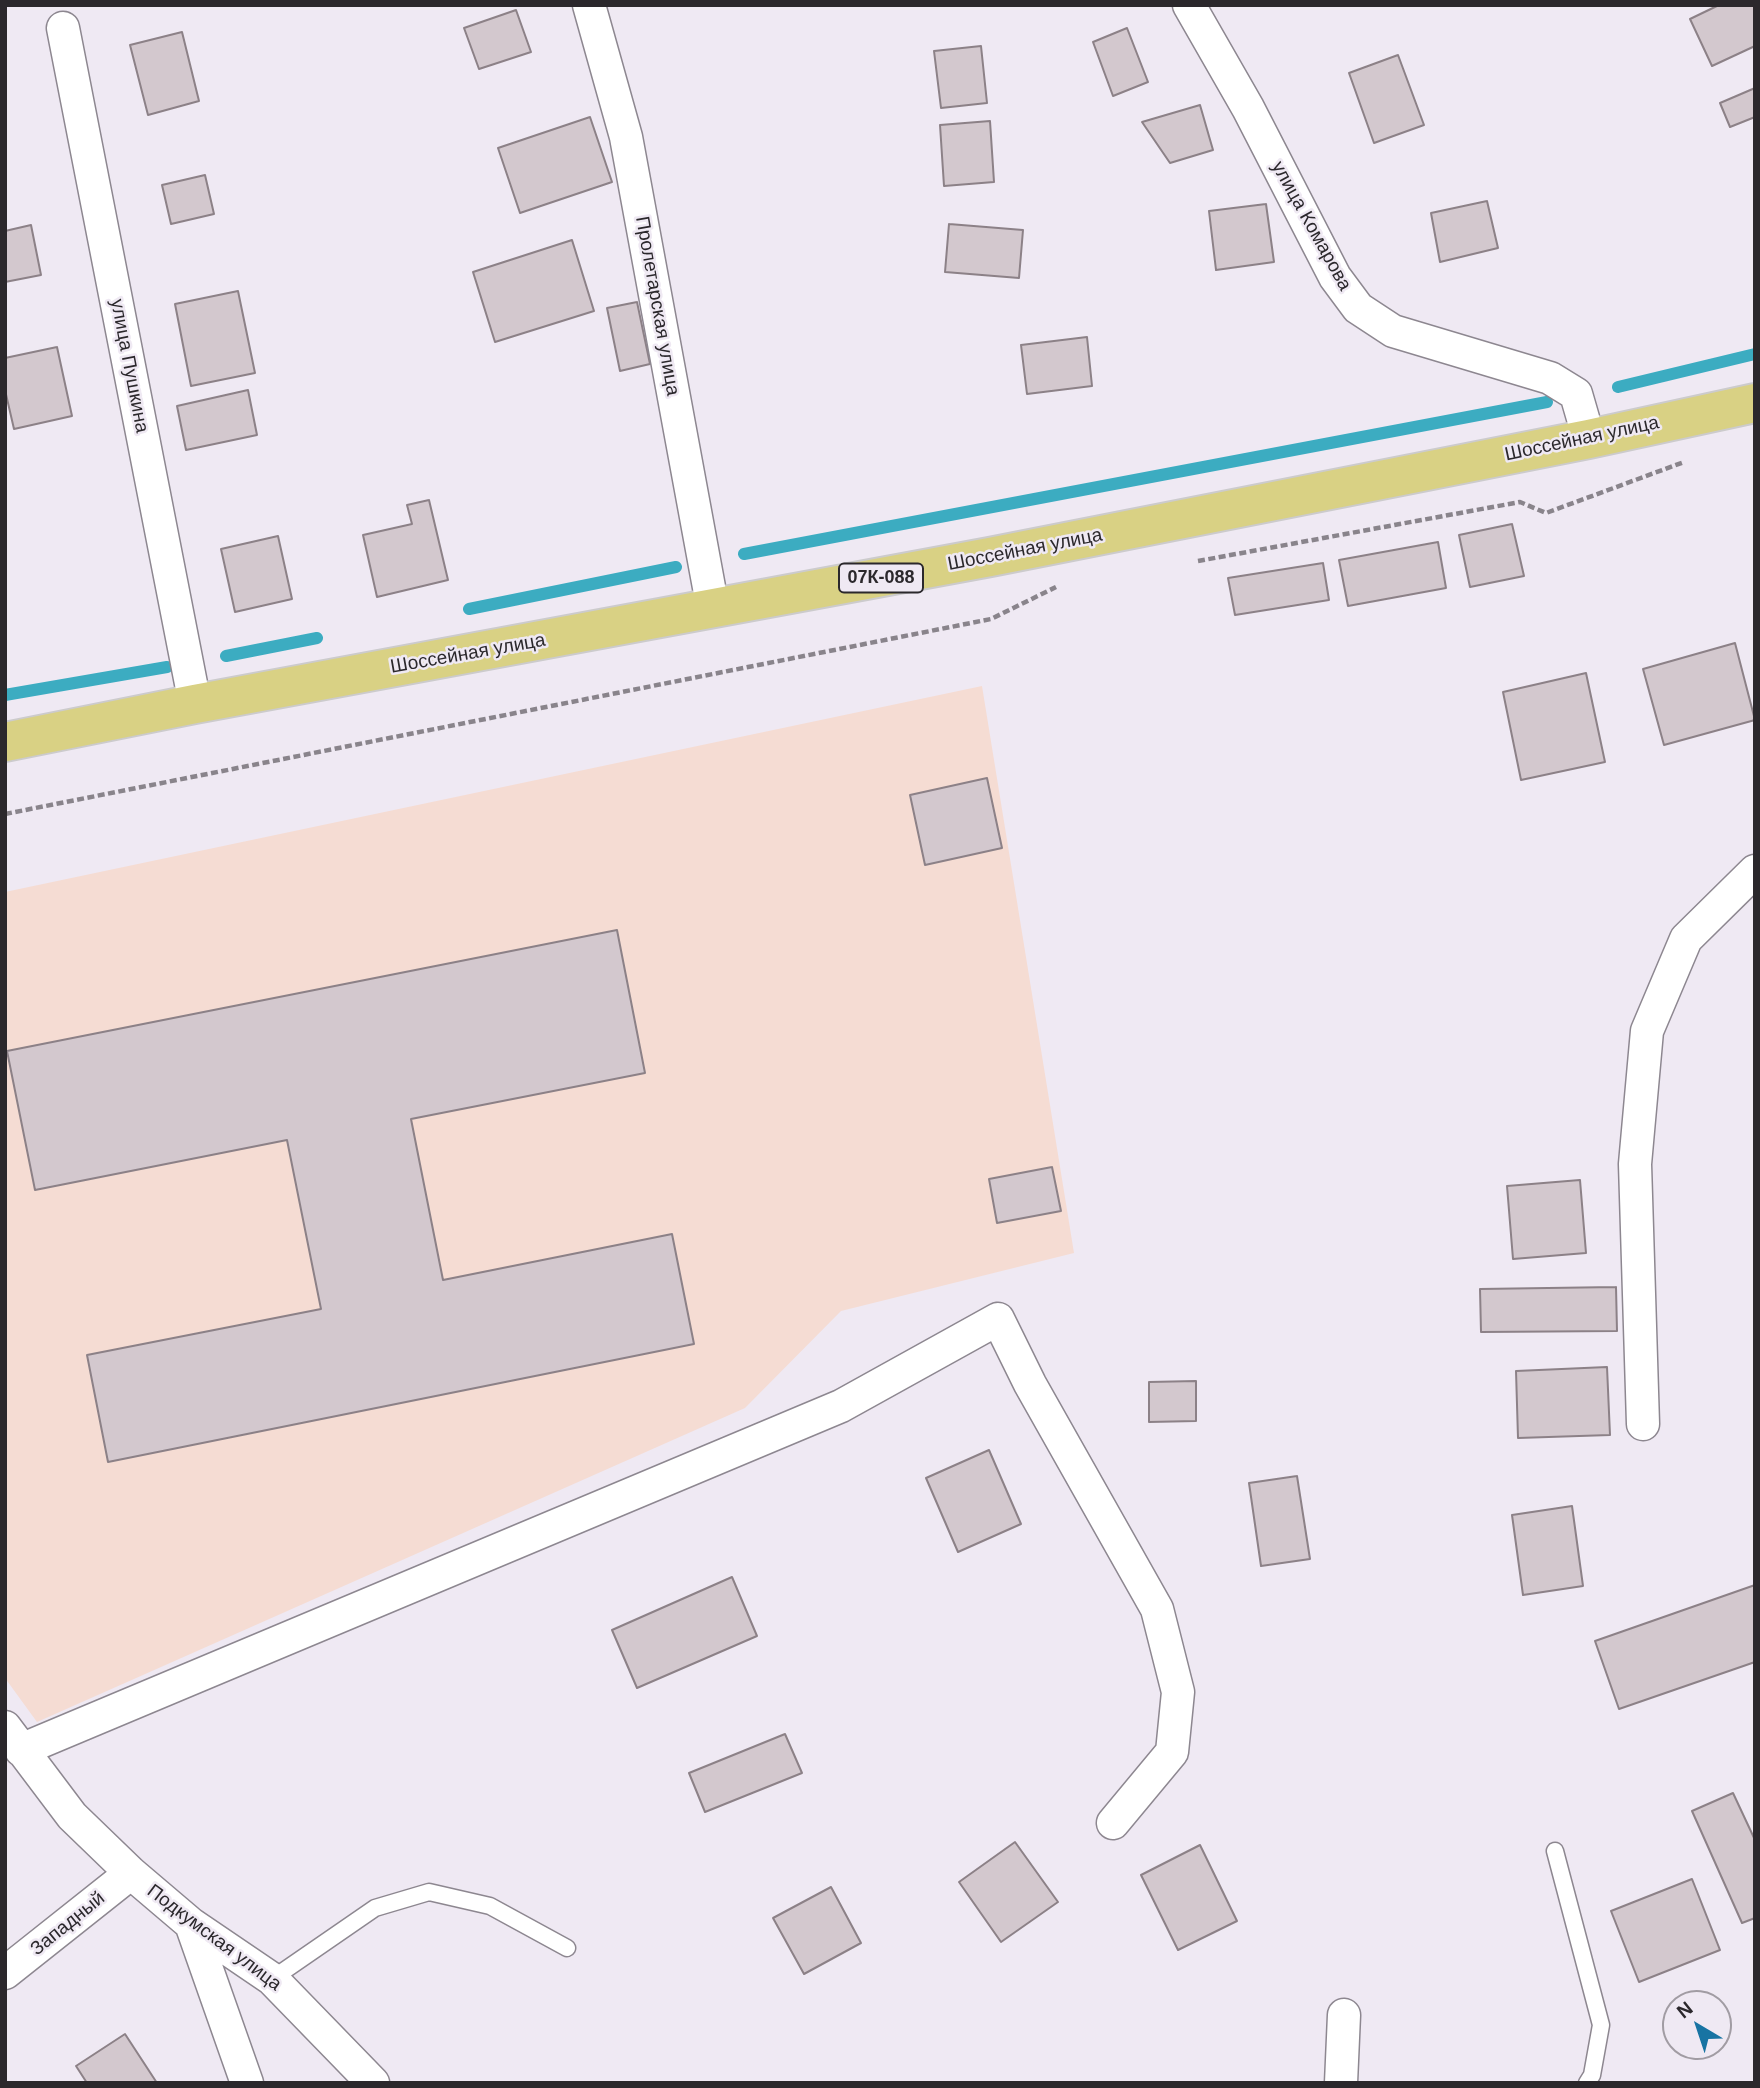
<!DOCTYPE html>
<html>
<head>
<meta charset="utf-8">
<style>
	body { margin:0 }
	#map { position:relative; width:1760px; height:2088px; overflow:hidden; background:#efe9f3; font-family:Arial,sans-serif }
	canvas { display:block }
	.frame { position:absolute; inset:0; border:7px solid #2b282c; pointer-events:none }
	.north { position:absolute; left:1662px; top:1990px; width:70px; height:70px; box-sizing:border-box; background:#efe9f3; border:2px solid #a19ca3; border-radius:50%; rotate:321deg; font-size:19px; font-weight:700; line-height:28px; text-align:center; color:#2b282c }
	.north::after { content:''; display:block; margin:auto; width:24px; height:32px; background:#1874a3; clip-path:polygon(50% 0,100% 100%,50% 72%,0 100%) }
</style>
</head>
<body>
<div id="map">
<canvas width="1760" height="2088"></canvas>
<div class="frame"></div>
<div class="north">N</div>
</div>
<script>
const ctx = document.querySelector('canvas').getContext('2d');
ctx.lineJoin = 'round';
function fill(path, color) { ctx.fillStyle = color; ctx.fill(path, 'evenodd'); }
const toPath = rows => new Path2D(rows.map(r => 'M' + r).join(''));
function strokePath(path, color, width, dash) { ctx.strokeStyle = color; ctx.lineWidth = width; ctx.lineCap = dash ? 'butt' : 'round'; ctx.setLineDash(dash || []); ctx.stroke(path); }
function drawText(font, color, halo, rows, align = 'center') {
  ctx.font = font + ' Arial,sans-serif'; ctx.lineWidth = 5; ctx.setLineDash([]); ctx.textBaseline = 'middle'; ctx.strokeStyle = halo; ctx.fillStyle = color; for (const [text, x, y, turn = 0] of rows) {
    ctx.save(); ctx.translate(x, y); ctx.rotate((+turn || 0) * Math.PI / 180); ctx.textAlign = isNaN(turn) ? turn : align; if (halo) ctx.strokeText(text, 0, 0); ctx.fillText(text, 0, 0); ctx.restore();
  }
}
const education = toPath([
	[982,686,1074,1253,841,1311,745,1408,37,1722,5,1678,5,892]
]);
const stream = toPath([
	[1618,387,1755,354],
	[744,554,1547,402],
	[469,609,676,567],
	[226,656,317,638],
	[5,695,167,667]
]);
const building = toPath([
	[1719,5,1755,5,1755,46,1712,66,1690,19,1719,5],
	[516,10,531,52,479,69,464,28,516,10],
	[1127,28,1148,82,1113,96,1093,42,1127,28],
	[182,32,199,101,148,115,130,45,182,32],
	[981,46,987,103,941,108,934,51,981,46],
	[1398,55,1424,125,1374,143,1349,73,1398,55],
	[1755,88,1755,117,1730,127,1720,103,1755,88],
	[1200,105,1213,150,1170,163,1142,122,1200,105],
	[590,117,612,182,520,213,498,148,590,117],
	[990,121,994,182,944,186,940,125,990,121],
	[205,175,214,214,171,224,162,185,205,175],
	[1487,201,1498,248,1440,262,1431,213,1487,201],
	[1266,204,1274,262,1216,270,1209,211,1266,204],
	[949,224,1023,230,1019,278,945,272,949,224],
	[31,225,41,275,5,282,5,231,31,225],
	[572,240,594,311,495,342,473,272,572,240],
	[238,291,255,373,191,386,175,304,238,291],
	[637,302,650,364,620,371,607,308,637,302],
	[1087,337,1092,386,1027,394,1021,345,1087,337],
	[57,347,72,416,14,429,5,390,5,358,57,347],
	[248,390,257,435,186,450,177,406,248,390],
	[429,500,448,580,377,597,363,535,412,524,407,505,429,500],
	[1512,524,1524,576,1470,587,1459,535,1512,524],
	[278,536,292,599,235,612,221,549,278,536],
	[1438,542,1446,588,1348,606,1339,560,1438,542],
	[1323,563,1329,600,1235,615,1228,578,1323,563],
	[1735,643,1755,720,1664,745,1643,669,1735,643],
	[1586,673,1605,762,1521,780,1503,692,1586,673],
	[987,778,1002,848,925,865,910,795,987,778],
	[617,930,645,1073,411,1119,443,1280,672,1234,694,1344,108,1462,87,1355,321,1309,287,1140,35,1190,7,1051,617,930],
	[1052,1167,1061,1211,997,1223,989,1179,1052,1167],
	[1580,1180,1586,1253,1513,1259,1507,1186,1580,1180],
	[1616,1287,1617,1331,1481,1332,1480,1289,1616,1287],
	[1607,1367,1610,1435,1518,1438,1516,1371,1607,1367],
	[1196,1381,1196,1421,1149,1422,1149,1382,1196,1381],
	[989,1450,1021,1524,958,1552,926,1478,989,1450],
	[1297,1476,1310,1559,1261,1566,1249,1483,1297,1476],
	[1572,1506,1583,1586,1523,1595,1512,1515,1572,1506],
	[732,1577,757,1636,637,1688,612,1630,732,1577],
	[1755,1585,1755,1662,1619,1709,1595,1641,1755,1585],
	[785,1734,802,1773,705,1812,689,1773,785,1734],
	[1733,1793,1755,1840,1755,1918,1742,1923,1692,1811,1733,1793],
	[1015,1842,1058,1902,1001,1942,959,1882,1015,1842],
	[1200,1845,1237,1921,1178,1950,1141,1875,1200,1845],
	[1692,1879,1720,1950,1639,1982,1611,1911,1692,1879],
	[831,1887,861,1943,804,1974,773,1918,831,1887],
	[125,2034,157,2083,87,2083,76,2066,125,2034]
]);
const path = toPath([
	[1198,561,1520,502,1546,513,1684,462],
	[5,814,991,619,1056,587]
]);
const service = toPath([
	[1555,1851,1601,2025,1592,2075,1587,2083],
	[272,1979,375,1908,429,1892,490,1906,567,1948]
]);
const minor = toPath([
	[589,5,626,137,713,609],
	[1189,5,1248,108,1335,277,1358,308,1393,331,1550,378,1576,394,1589,439],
	[63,28,195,704],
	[1643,1424,1635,1164,1647,1031,1686,939,1755,871],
	[5,1727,72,1816,131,1873,191,1924,272,1979,373,2083],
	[21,1750,841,1406,998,1319,1030,1384,1157,1609,1178,1692,1172,1752,1113,1823],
	[191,1924,247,2083],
	[5,1973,131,1873],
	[1341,2083,1344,2015]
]);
const primary = toPath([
	[5,742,195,704,990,557,1589,439,1755,403]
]);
const shields = [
	[881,578,84]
];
const shieldNames = [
	["07К-088",881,578]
];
const streetNames = [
	["улица Комарова",1311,226,61],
	["Пролетарская улица",657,306,80],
	["улица Пушкина",129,366,79],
	["Шоссейная улица",1582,439,-12],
	["Шоссейная улица",1025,550,-11],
	["Шоссейная улица",468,654,-10],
	["Западный",68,1924,-39],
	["Подкумская улица",214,1938,37]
];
fill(education, '#f5dcd3');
strokePath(stream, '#3cacc1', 12);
fill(building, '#d3c8ce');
strokePath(building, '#8c8187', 2);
strokePath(service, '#8d8790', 19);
strokePath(minor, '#8d8790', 35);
strokePath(primary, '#cccbcc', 42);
strokePath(path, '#89848b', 4.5, [7, 3.5]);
strokePath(service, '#fff', 16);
strokePath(minor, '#fff', 32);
strokePath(primary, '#d9d184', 38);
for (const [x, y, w] of shields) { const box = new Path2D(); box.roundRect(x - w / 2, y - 14.5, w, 29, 5); ctx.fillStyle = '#efe9f3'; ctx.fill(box); strokePath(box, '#2b282c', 2); }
drawText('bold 18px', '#2b282c', null, shieldNames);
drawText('19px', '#2b282c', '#efe9f3', streetNames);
</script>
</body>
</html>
